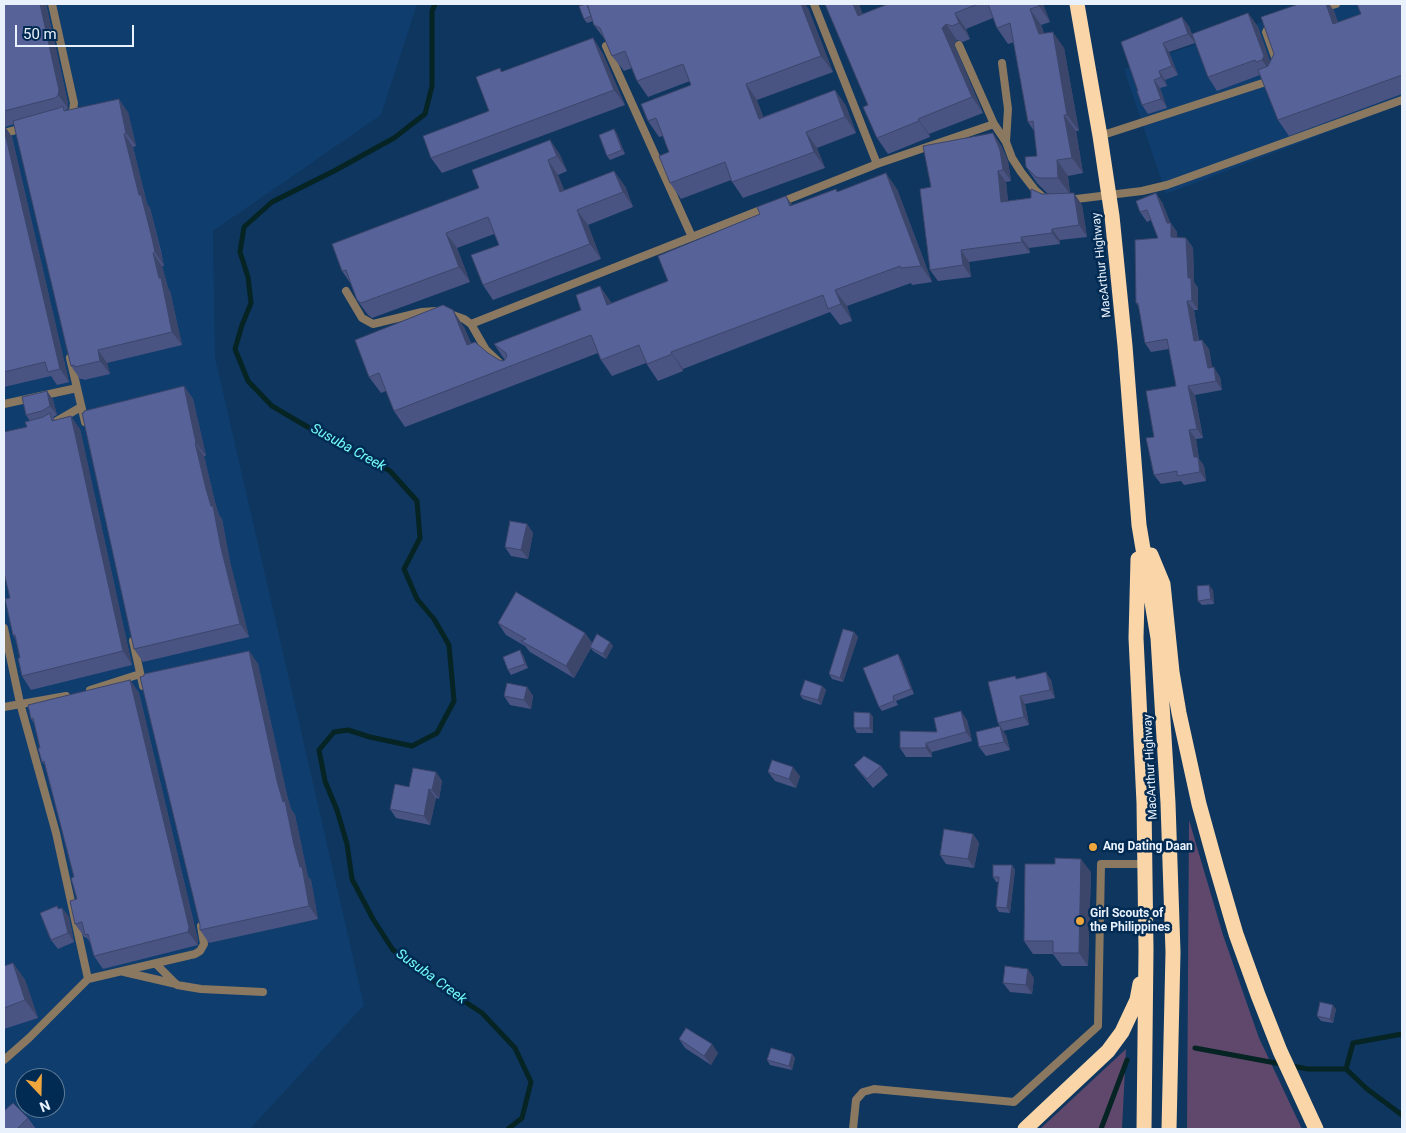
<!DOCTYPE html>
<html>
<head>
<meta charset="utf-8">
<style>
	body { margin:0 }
	#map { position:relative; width:1406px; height:1133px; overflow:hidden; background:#0e365f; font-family:Roboto,sans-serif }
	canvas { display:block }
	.frame { position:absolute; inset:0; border:5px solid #e9f2fc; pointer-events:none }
	.north { position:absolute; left:15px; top:1068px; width:50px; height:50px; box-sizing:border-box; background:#022b54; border:1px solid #5e7b97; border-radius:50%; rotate:159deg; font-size:14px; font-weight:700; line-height:20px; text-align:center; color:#e9f2fc }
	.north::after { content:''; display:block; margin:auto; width:18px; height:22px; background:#efa73d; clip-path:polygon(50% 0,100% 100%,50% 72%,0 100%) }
	.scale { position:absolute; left:15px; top:25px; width:119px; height:22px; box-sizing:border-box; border:2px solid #e9f2fc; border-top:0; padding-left:6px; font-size:15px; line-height:18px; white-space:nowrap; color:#e9f2fc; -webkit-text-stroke:4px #022b54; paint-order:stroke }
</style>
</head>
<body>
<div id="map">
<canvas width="1406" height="1133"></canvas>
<div class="frame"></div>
<div class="north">N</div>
<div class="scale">50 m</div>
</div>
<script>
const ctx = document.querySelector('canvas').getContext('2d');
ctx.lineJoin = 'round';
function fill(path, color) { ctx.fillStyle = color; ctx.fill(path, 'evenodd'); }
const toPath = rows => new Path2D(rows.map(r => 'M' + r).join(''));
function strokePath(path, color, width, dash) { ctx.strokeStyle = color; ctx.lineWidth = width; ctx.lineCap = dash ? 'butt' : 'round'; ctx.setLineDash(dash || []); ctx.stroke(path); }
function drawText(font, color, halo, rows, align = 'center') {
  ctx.font = font + ' Roboto,sans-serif'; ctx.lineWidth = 5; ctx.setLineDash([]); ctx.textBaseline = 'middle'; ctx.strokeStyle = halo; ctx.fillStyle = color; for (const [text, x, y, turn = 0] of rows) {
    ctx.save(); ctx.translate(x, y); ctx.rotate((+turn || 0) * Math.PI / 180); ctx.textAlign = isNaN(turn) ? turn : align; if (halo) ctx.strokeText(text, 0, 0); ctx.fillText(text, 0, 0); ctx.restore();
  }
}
const built = toPath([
	[4,4,417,4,381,115,213,231,215,357,364,1005,250,1129,4,1129],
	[25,1078,55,1078,55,1108,25,1108],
	[1314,4,1402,4,1402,104,1166,194,1124,69]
]);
const green = toPath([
	[1189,820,1223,935,1259,1038,1302,1129,1187,1129],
	[1126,1049,1122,1129,1040,1129]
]);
const stream = toPath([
	[435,4,432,11,432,86,425,114,394,138,334,171,272,202,244,227,240,252,248,277,251,303,242,325,235,349,248,381,272,406,323,436,390,471,417,501,420,538,404,569,417,599,434,619,449,645,454,701,437,733,412,746,370,737,348,730,334,732,319,750,325,781,337,810,347,844,352,879,373,919,393,950,432,980,482,1013,515,1048,531,1082,522,1118,508,1129],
	[1402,1034,1353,1043,1346,1069,1367,1089,1402,1115],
	[1195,1048,1308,1069,1346,1069],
	[1101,1129,1127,1060]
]);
const lane = toPath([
	[52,4,74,103,73,111,66,116],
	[1320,9,1336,4],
	[1271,25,1268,28,1266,32,1276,60],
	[959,45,994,124],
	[606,46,692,237],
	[1002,63,1008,109,1006,142],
	[4,133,24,128],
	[1100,136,1272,80],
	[877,164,994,124,1006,142,1012,158,1021,172,1035,190,1044,198],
	[1068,200,1142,191,1167,185,1402,100],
	[779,203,877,164,814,4],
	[346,291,362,318,373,324,422,312,436,311],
	[447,313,464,319,471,324,768,207],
	[471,324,486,350,503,366],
	[70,358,85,422],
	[4,404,77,388],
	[55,422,81,407],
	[4,628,20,703,56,833,88,979],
	[133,641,143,686],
	[90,690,140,674],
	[4,707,66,696],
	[156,964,177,985,201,989,263,992],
	[124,972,176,984],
	[4,1060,29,1038,88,979,195,954,200,951,204,944,201,926],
	[853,1129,856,1100,863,1092,874,1089,1014,1102,1098,1026,1101,864,1145,864]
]);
const highway = toPath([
	[1077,4,1100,136,1112,216,1125,346,1139,525,1158,638,1168,803,1173,952,1169,1129],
	[1151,555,1163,584,1172,672,1179,713,1199,804,1217,869,1236,934,1258,995,1280,1051,1316,1129],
	[1138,559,1136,638,1144,803,1146,950,1144,1129],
	[1025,1129,1108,1051,1122,1032,1137,1000,1140,984]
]);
const wall = toPath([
	[4,4,46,4,68,103,68,108,66,110,66,111,128,112,136,146,133,147,147,204,150,208,161,251,164,266,162,266,168,288,170,291,182,345,107,363,110,374,84,380,83,379,80,379,71,366,14,124,5,127,12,137,69,382,57,385,51,376,4,387],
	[586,4,808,8,833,72,757,100,763,117,835,90,846,106,856,133,817,148,825,168,743,198,731,180,681,199,670,183,669,152,663,136,659,137,648,121,691,85,690,81,648,97,637,81,632,68,624,71,612,56,606,41,594,25,593,21,587,23,584,19],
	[825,4,859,4,862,14,888,4,1043,4,1050,22,1041,25,1044,33,1064,48,1079,131,1076,131,1083,173,1068,176,1070,193,1082,205,1087,237,1060,240,1060,244,1029,248,1030,253,969,262,971,277,938,281,930,270,931,187,1001,145,1008,161,1011,181,1006,182,1008,201,1031,198,1042,194,1050,194,1047,193,1037,183,1026,167,1037,156,1034,131,1028,122,1014,42,1008,44,997,28,993,18,966,29,970,39,963,42,957,40,954,44,983,113,929,134,930,137,888,154,877,138,868,105],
	[1299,4,1329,4,1334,11,1338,23,1361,14,1402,4,1402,94,1289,136,1278,120,1260,75,1217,91,1208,77,1248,13,1258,27,1270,62],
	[1189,26,1195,43,1169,52,1178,75,1165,80,1167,86,1160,88,1167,108,1148,114,1142,105,1138,91,1121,42],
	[593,38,603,54,625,105,442,173,431,158,489,111,500,68,502,72],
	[614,129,617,134,625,154,610,160,607,156],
	[550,140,560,155,567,171,558,175,564,190,625,186,633,207,588,225,601,259,493,300,483,285,499,245,494,234,457,248,470,282,372,318,368,315,357,300,351,284,342,271,479,188],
	[897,189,932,282,912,285,911,283,847,306,852,321,840,325,830,312,683,369,683,371,658,381,646,363,612,376,601,360,598,353,405,427,394,411,386,391,381,393,369,377,464,327,471,343,499,360,504,361,505,360,494,344,612,303,668,281,792,205,838,191],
	[1162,202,1170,223,1177,232,1177,238,1186,238,1193,248,1194,282,1198,288,1198,310,1194,310,1199,340,1202,340,1209,349,1212,367,1220,377,1222,390,1195,395,1203,438,1196,439,1199,459,1204,466,1206,481,1184,485,1181,481,1161,484,1154,475,1154,437,1176,386,1169,349,1151,352,1145,343,1139,307,1136,303,1158,238,1151,220,1147,222,1140,212],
	[184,386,193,399,206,456,204,456,215,502,219,515,222,519,230,562,249,637,143,662,134,649],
	[47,391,53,400,57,415,53,417,55,420,80,429,132,665,31,690,22,676,20,658,16,640,13,635,10,598,6,580,4,578,4,432,27,427,30,421,26,415],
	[527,524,533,533,528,559,511,556,505,547],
	[1213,590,1214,604,1202,605,1198,601],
	[498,623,585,633,592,643,613,646,606,659,593,651,591,648,574,678,530,652,525,646,506,635],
	[854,632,858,637,843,682,832,679,829,674],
	[249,651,258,664,287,795,291,809,295,815,304,858,308,877,311,880,318,919,209,943,200,930],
	[523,655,528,668,511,675,508,670],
	[901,659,914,694,896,701,898,705,882,711,879,707],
	[1015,676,1017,679,1051,680,1055,698,1025,704,1029,725,1003,731,998,723],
	[130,680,139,693,198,940,198,945,103,969,94,956,90,942,86,937,85,938,75,924,77,899,74,877,45,765,42,762,40,748,34,723,31,719],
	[822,686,826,690,821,705,803,699,800,695],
	[527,687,533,696,531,709,510,705,504,696],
	[870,713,873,717,873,733,857,733,854,728],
	[967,720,972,741,932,752,932,757,906,757,900,748],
	[1006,735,1010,750,986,756,979,747],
	[854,765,881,766,888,775,873,788,861,774],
	[436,772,442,781,439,799,436,798,430,825,396,818,390,809,409,787],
	[768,772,800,776,796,788,775,781],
	[973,834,979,843,974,868,946,864,940,855],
	[1012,865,1015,870,1010,913,999,912,996,907,998,882,996,882,993,877],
	[1091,872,1088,966,1062,966,1053,954,1033,954,1024,941],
	[57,906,59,909,62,908,69,917,74,942,58,949,51,940],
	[13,963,25,980,38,1018,4,1029,4,966],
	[1034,978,1032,994,1010,992,1003,983],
	[1336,1009,1333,1023,1321,1021,1317,1016],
	[679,1039,718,1053,711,1065,685,1048],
	[792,1054,795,1058,792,1070,770,1065,767,1060],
	[28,1118,36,1129,4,1129]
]);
const shadedWall = toPath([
	[40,4,46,4,68,103,68,108,58,95],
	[801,4,805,4,808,8,833,72,821,56],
	[853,4,859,4,869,31,858,16],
	[1038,4,1043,4,1050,22,1039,6],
	[1326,4,1329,4,1334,11,1344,40,1333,24],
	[1030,9,1041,25,1050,50,1039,34],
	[955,13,966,29,970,39,959,23],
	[1248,13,1258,27,1273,70,1271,73,1262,60],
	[1182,17,1189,26,1195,43,1188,34],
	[946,24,957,40,954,44,983,113,972,97,942,28],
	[1053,32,1064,48,1079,131,1067,115],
	[593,38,603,54,625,105,614,90],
	[1163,43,1169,52,1178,75,1172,66],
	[1159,71,1165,80,1167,86,1161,77],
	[1154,80,1160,88,1167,108,1161,99],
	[746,84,757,100,770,135,759,119],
	[835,90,846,106,856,133,845,117],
	[119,99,128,112,136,146,126,133],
	[1064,115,1076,131,1083,173,1072,158],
	[918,119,929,134,930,137,919,121],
	[4,125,12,137,69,382,60,369,4,129],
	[614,129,617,134,625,154,622,150],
	[806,132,817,148,825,168,814,152],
	[993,133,1001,145,1008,161,1011,181,1003,170],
	[124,134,133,147,147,204,150,208,164,266,155,252,139,195],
	[550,140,560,155,567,171,557,156],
	[548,160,558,175,571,207,560,192],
	[1057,160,1068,176,1070,194,1058,178],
	[614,171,625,186,633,207,623,192],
	[998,171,1006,182,1009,213,1001,202],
	[886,173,897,189,932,282,921,266],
	[1074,193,1082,205,1087,237,1079,225],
	[1156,193,1162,202,1171,224,1171,223,1177,232,1178,247,1171,237,1167,223],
	[786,196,797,212,790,206],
	[577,210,588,225,601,259,590,244],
	[1052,229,1060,240,1060,244,1052,233],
	[446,233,457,248,470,282,459,267],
	[1021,237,1029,248,1030,253,1022,242],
	[1186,238,1193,248,1194,282,1198,288,1198,310,1192,301,1188,278],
	[961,250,969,262,971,277,963,265],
	[153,253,162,266,168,288,170,291,182,345,172,332],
	[600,286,611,302,619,321,607,305],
	[835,290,847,306,852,321,841,304],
	[1187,301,1194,310,1200,351,1194,341],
	[453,310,464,327,478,361,467,345],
	[1202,340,1209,349,1214,378,1208,368],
	[98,350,107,363,110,374,100,361],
	[671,352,683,369,683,371,672,354],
	[1214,367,1220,377,1222,390,1216,381],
	[184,386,193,399,206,456,196,443],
	[1188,386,1195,395,1203,438,1197,429],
	[47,391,53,400,57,415,50,406],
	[71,416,80,429,132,665,123,651],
	[1189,430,1196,439,1199,459,1204,466,1206,481,1200,472,1194,457],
	[195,443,204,456,215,502,219,515,222,519,230,562,249,637,240,624,211,506,206,489],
	[527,524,533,533,528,559,521,550],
	[1209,585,1213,590,1214,604,1211,599],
	[854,632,858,637,843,682,840,678],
	[585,633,593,644,590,647,591,648,574,678,566,666],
	[610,642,613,646,606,659,603,654],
	[520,650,523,655,528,668,525,664],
	[249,651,258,664,287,795,291,809,295,815,304,858,308,877,311,880,318,919,309,906,300,867,277,781],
	[898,654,901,659,914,694,911,689],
	[1046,672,1051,680,1055,698,1050,690],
	[130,680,139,693,198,940,198,945,188,932],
	[822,686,826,690,821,705,818,700],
	[527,687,533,696,531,709,524,700],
	[1020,696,1025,704,1029,725,1024,717],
	[961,711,967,720,972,741,966,732],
	[870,713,873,717,873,733,870,728],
	[1000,726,1006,735,1010,750,1004,742],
	[926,743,932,752,932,757,926,748],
	[793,767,800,776,796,788,789,779],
	[436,772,442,781,439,799,432,790],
	[429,789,436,798,430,825,424,816],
	[973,834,979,843,974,868,968,859],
	[1081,859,1091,872,1088,966,1079,953],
	[1012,865,1015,870,1010,913,1007,908],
	[62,908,69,917,74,942,68,933],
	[13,963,25,980,38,1018,25,1000],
	[1028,969,1034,978,1032,994,1026,985],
	[1333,1005,1336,1009,1333,1023,1330,1019],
	[712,1044,718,1053,711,1065,704,1056],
	[792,1054,795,1058,792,1070,789,1066]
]);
const building = toPath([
	[4,4,40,4,59,90,58,95,55,98,4,111,4,4],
	[586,4,588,4,587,4,591,16,584,19,579,6,586,4],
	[587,4,801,4,821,56,746,84,759,119,835,90,845,117,806,132,814,152,732,182,725,162,670,183,659,156,669,152,656,118,648,121,641,104,691,85,683,64,637,81,625,51,612,56,600,28,594,25,587,4],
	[825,4,853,4,858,16,888,4,978,4,955,13,959,23,952,26,946,24,942,28,972,97,918,119,919,121,877,138,863,107,868,105,825,4],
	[988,4,1038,4,1039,6,1030,9,1039,34,1053,32,1067,115,1064,115,1072,158,1057,160,1058,178,1040,178,1036,177,1026,167,1025,157,1037,156,1033,121,1028,122,1010,23,997,28,988,4],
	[1299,4,1326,4,1333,24,1361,14,1357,4,1402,4,1402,75,1278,120,1258,70,1268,66,1274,54,1261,17,1299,4],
	[1248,13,1264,56,1262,60,1256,62,1255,60,1208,77,1192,34,1248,13],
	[1182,17,1188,34,1163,43,1172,66,1159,71,1161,77,1154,80,1161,99,1142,105,1137,91,1138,91,1121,42,1182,17],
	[593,38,614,90,431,158,423,136,489,111,476,77,500,68,501,72,593,38],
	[119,99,126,133,124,134,139,195,141,195,152,238,155,252,153,253,159,278,161,278,172,332,98,350,100,361,75,367,74,365,71,366,13,121,59,108,63,106,64,111,119,99],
	[4,129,60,369,48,372,45,362,4,372,4,129],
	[614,129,622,150,607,156,599,135,614,129],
	[993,133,1000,150,1003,170,998,171,1001,202,1031,198,1031,189,1042,194,1074,193,1079,225,1052,229,1052,233,1021,237,1022,242,961,250,963,265,930,270,920,189,931,187,923,146,993,133],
	[550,140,557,156,548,160,560,192,614,171,623,192,577,210,590,244,483,285,471,255,499,245,488,217,446,233,459,267,361,303,357,300,346,270,342,271,332,244,479,188,472,170,550,140],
	[886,173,921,266,901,268,900,266,835,290,841,304,828,309,823,295,671,352,672,354,647,364,639,345,601,360,591,335,394,411,379,373,369,377,355,340,443,305,453,310,467,345,475,342,488,353,499,360,504,361,507,356,506,353,494,344,581,310,576,295,600,286,607,305,668,281,658,256,760,214,757,207,786,196,790,206,836,189,837,192,886,173],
	[1156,193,1167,223,1171,223,1171,237,1186,238,1188,278,1191,278,1192,301,1187,301,1194,341,1202,340,1208,368,1214,367,1216,381,1188,386,1197,429,1189,430,1194,457,1198,457,1200,472,1177,476,1177,471,1154,475,1146,438,1154,437,1146,391,1176,386,1167,339,1145,343,1138,303,1136,303,1135,240,1158,238,1147,210,1140,212,1136,201,1156,193],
	[184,386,196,443,195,443,206,489,211,506,213,506,221,548,240,624,134,649,82,413,84,413,84,411,184,386],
	[47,391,50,406,42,411,26,415,22,397,47,391],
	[50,413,52,421,71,416,123,651,22,676,18,658,20,658,15,635,13,635,5,599,10,598,4,573,4,432,27,427,25,422,43,417,50,413],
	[510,521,527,524,521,550,505,547,510,521],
	[1209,585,1211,599,1198,601,1197,586,1209,585],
	[516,592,585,633,566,666,521,641,526,639,498,623,516,592],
	[843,629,854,632,840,678,829,674,843,629],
	[597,634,610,642,603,654,590,647,597,634],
	[520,650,525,664,508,670,503,657,520,650],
	[249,651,277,781,283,802,285,801,294,845,300,867,302,867,309,906,200,930,200,925,140,677,144,676,144,674,249,651],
	[898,654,911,689,893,696,894,701,879,707,863,668,898,654],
	[1046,672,1050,690,1020,696,1024,717,998,723,988,682,1015,676,1016,679,1046,672],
	[130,680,189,927,188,932,94,956,88,934,85,935,82,922,75,924,70,901,77,899,71,878,74,877,44,761,42,762,38,748,40,748,33,718,31,719,28,705,130,680],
	[805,680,822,686,818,700,800,695,805,680],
	[507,683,527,687,524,700,504,696,507,683],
	[961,711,966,732,926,743,926,748,900,748,900,731,937,732,934,718,961,711],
	[854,712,870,713,870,728,854,728,854,712],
	[1000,726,1004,742,979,747,976,732,1000,726],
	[864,756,881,766,867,779,854,765,864,756],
	[772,760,793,767,789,779,768,772,772,760],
	[413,768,436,772,432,790,429,789,424,816,390,809,395,784,409,787,413,768],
	[944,829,973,834,968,859,940,855,944,829],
	[1055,858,1081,859,1079,953,1053,953,1053,941,1024,941,1025,864,1055,864,1055,858],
	[993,865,1012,865,1007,908,996,907,999,877,993,877,993,865],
	[57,906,58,909,62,908,68,933,51,940,40,913,57,906],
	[13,963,25,1000,4,1008,4,966,13,963],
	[1005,966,1028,969,1026,985,1003,983,1005,966],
	[1320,1002,1333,1005,1330,1019,1317,1016,1320,1002],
	[686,1028,712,1044,704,1056,679,1039,686,1028],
	[771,1048,792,1054,789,1066,767,1060,771,1048],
	[13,1103,28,1118,17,1129,4,1129,4,1111,13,1103]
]);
const markers = [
	[1093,847,5,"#efa73d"],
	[1080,921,5,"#efa73d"]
];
const streetNames = [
	["MacArthur Highway",1102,265,-96],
	["MacArthur Highway",1151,767,-93]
];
const poiNames = [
	["Ang Dating Daan",1103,847],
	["Girl Scouts of",1090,914],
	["the Philippines",1090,928]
];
const waterNames = [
	["Susuba Creek",348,448,29],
	["Susuba Creek",431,977,36]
];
fill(built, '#0f3d6d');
fill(green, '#5f486c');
strokePath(stream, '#052423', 5);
strokePath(lane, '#8a7861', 8);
strokePath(highway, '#f9d5a8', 15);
fill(wall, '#4a5483');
fill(shadedWall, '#3c456a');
fill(building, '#566298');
strokePath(building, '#3c456a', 1);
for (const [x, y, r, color] of markers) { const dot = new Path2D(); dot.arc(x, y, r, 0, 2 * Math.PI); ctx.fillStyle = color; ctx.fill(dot); strokePath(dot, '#022b54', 2); }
drawText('12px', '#e9f2fc', '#022b54', streetNames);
drawText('bold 12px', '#e9f2fc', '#022b54', poiNames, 'left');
drawText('italic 14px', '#73fbf7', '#022b54', waterNames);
</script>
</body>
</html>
